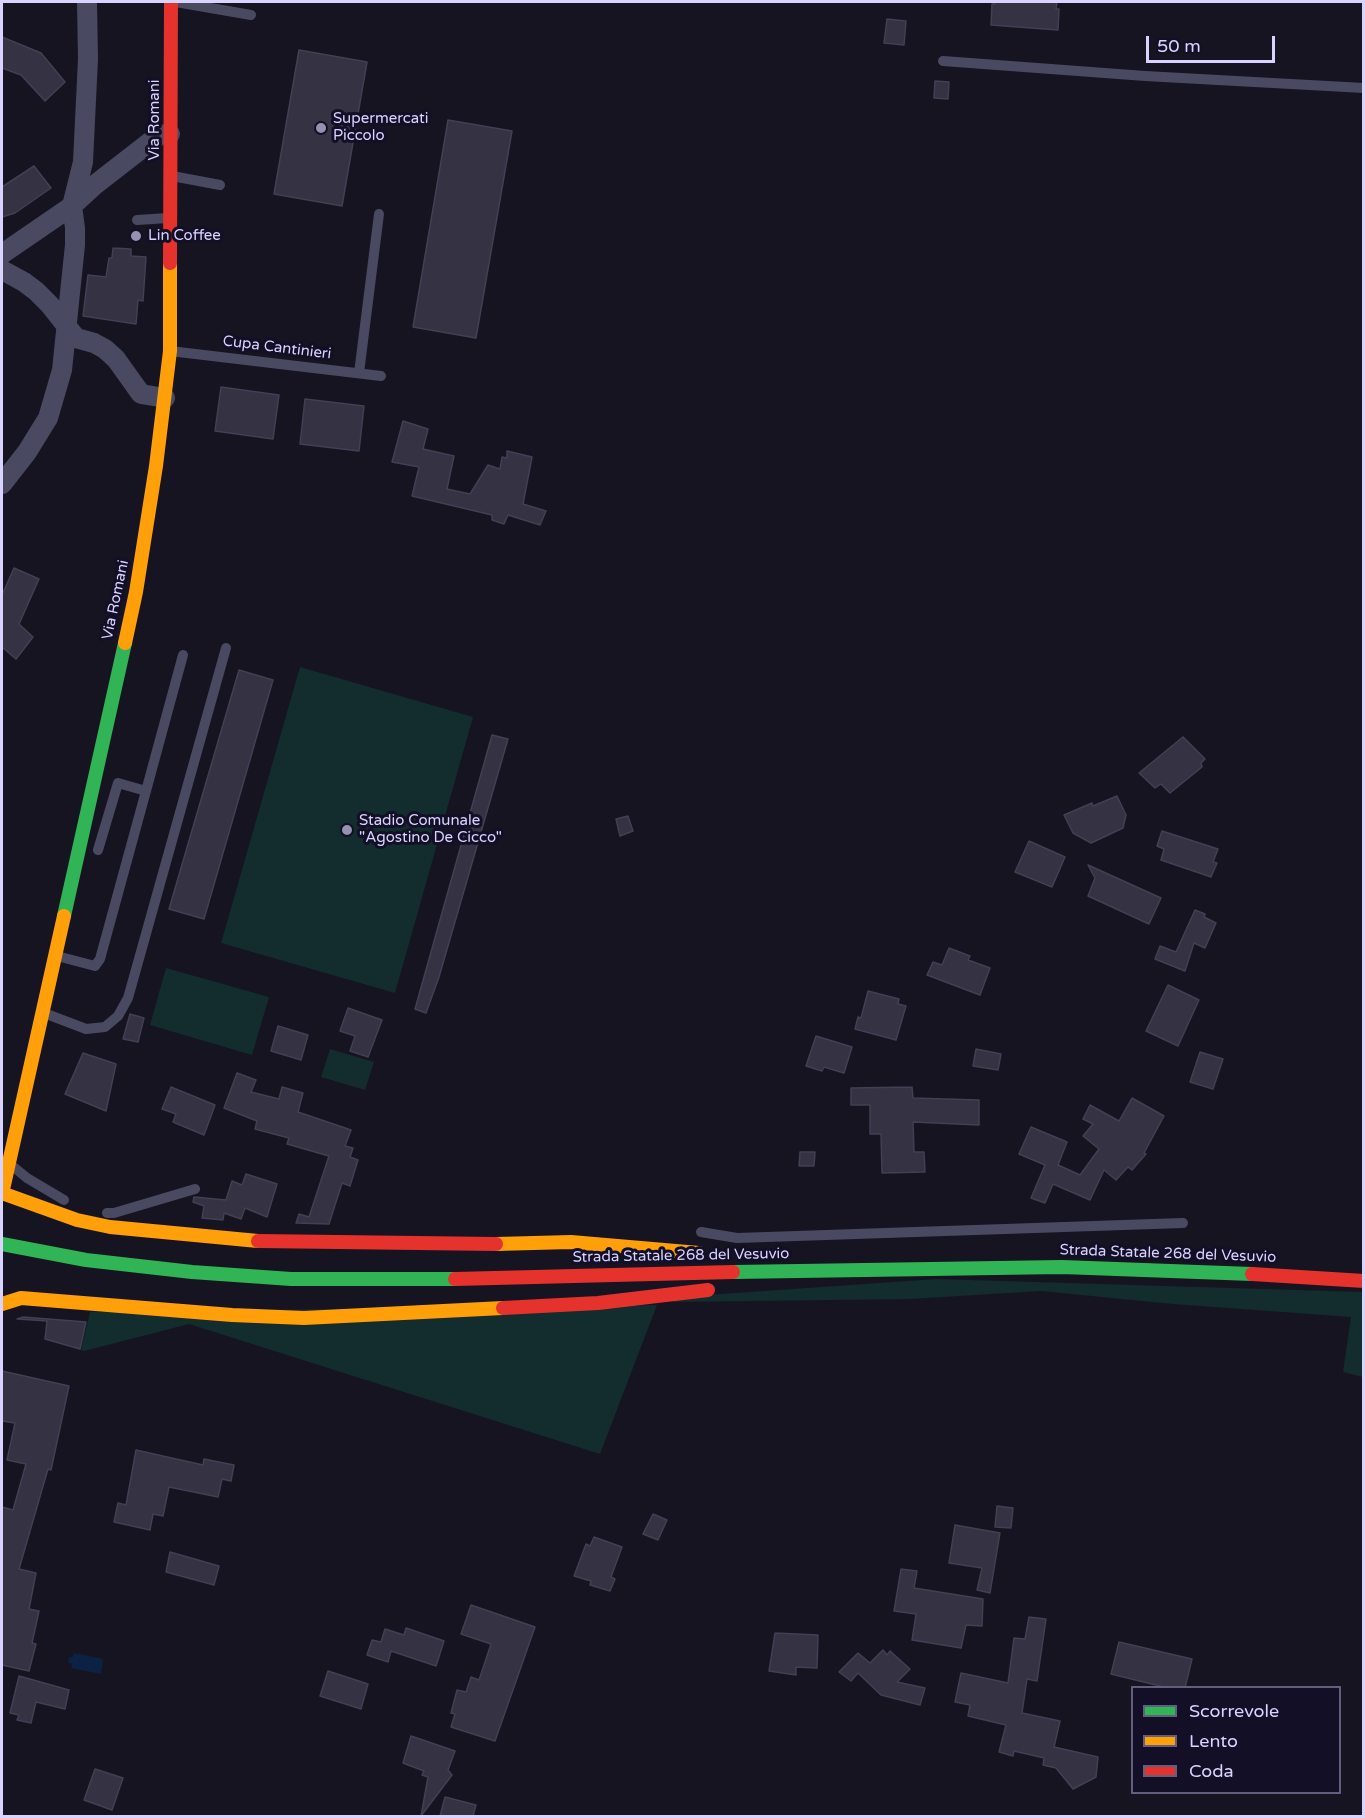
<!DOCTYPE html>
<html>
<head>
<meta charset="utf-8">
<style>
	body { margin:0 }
	#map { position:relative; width:1365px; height:1818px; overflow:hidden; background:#161421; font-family:"Varela Round",sans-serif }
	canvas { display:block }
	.frame { position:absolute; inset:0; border:3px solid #d9d4ff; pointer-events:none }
	.legend { position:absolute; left:1131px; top:1686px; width:210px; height:108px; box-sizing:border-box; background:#130f26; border:2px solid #625e7d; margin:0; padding:8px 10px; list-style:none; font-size:18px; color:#d9d4ff }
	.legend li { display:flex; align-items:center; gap:12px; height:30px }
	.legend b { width:30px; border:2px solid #625e7d }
	.scale { position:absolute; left:1146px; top:36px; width:129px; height:27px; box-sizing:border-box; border:3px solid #d9d4ff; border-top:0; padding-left:8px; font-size:18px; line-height:21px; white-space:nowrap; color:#d9d4ff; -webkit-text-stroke:4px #130f26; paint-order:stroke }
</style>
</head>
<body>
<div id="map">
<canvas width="1365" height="1818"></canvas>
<div class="frame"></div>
<ul class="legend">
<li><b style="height:8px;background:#30b455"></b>Scorrevole</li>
<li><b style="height:8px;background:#ff9f0a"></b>Lento</li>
<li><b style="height:8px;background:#e5322d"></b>Coda</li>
</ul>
<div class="scale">50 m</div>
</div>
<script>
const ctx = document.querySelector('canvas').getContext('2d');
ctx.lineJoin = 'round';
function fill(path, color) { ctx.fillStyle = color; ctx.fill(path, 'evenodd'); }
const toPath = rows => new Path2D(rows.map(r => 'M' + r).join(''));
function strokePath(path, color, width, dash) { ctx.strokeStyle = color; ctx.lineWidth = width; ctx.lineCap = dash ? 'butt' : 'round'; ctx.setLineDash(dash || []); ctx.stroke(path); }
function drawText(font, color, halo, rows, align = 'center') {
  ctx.font = font + ' "Varela Round",sans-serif'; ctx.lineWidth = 6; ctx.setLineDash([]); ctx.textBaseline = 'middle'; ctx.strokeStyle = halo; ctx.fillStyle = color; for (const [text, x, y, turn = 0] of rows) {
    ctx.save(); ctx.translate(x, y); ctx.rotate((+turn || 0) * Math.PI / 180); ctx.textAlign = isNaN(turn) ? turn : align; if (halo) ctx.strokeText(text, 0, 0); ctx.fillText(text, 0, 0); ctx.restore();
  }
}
const green = toPath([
	[300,667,473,717,395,993,221,943],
	[166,968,269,997,252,1055,150,1025],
	[330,1049,374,1062,365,1090,321,1077],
	[937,1279,1363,1292,1363,1377,1343,1372,1351,1317,1173,1304,1041,1291,911,1299,673,1302,677,1297],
	[657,1305,600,1454,189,1324,84,1351,81,1350,90,1312]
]);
const water = toPath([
	[74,1653,103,1659,101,1674,71,1668,72,1664,68,1663,69,1657,73,1657]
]);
const building = toPath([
	[995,2,1057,2,1056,9,1059,9,1058,30,991,25,992,4,995,4,995,2],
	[887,19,906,21,904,45,884,43,887,19],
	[2,37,41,53,65,82,45,101,21,75,2,68,2,37],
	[299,50,367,62,342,206,274,194,299,50],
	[935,81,949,82,948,99,934,98,935,81],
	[448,120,512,131,476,338,413,327,448,120],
	[34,166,51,188,15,213,2,217,2,187,34,166],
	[113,248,131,249,131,256,146,257,143,301,138,300,136,324,83,316,88,275,106,277,109,258,112,258,113,248],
	[221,387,279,395,273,439,215,431,221,387],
	[305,399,364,406,359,451,300,444,305,399],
	[403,421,428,429,423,449,454,456,447,489,470,494,488,465,500,469,502,457,507,458,507,451,532,457,523,504,546,511,540,525,508,515,504,524,492,520,492,515,412,496,419,467,392,462,403,421],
	[14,568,39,579,19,624,33,637,16,659,2,647,2,595,14,568],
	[239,670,273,680,204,919,169,909,239,670],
	[492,735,508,739,439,977,426,1013,415,1009,492,735],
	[1183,737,1205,759,1201,763,1202,767,1170,793,1161,784,1155,788,1139,773,1183,737],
	[1117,796,1126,815,1123,828,1091,843,1073,833,1064,815,1092,803,1093,806,1117,796],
	[628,816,633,831,620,836,616,819,628,816],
	[1162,831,1218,849,1213,862,1217,863,1211,877,1161,860,1164,849,1157,846,1162,831],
	[1029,841,1065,857,1052,887,1015,872,1029,841],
	[1088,865,1161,898,1149,924,1088,896,1095,878,1088,865],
	[1195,910,1205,914,1204,917,1216,923,1205,948,1194,943,1185,971,1155,959,1160,946,1176,952,1195,910],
	[949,948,970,956,968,960,990,968,980,995,927,975,933,962,942,965,949,948],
	[1168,985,1199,1000,1178,1046,1146,1031,1168,985],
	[868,991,899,999,898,1004,906,1006,896,1040,855,1029,858,1017,861,1018,868,991],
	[348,1008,382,1020,368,1057,350,1051,355,1036,340,1031,348,1008],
	[130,1014,144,1018,138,1042,123,1039,130,1014],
	[278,1026,308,1035,301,1060,271,1051,278,1026],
	[816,1036,852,1047,844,1073,824,1067,822,1071,806,1066,816,1036],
	[976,1049,1001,1054,998,1070,973,1066,976,1049],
	[1200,1052,1223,1059,1213,1089,1190,1082,1200,1052],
	[83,1053,116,1064,106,1111,65,1094,83,1053],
	[237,1073,256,1080,251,1092,279,1099,282,1087,303,1093,298,1112,351,1130,345,1146,353,1148,350,1157,358,1160,350,1186,342,1183,329,1224,296,1223,299,1214,309,1217,329,1156,287,1144,289,1138,255,1129,257,1121,224,1108,237,1073],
	[171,1087,215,1105,204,1135,173,1122,176,1114,162,1109,171,1087],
	[912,1087,913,1098,979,1100,979,1125,913,1122,914,1152,924,1152,925,1172,882,1173,881,1134,870,1134,870,1105,851,1105,851,1088,912,1087],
	[1132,1098,1164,1116,1144,1153,1146,1154,1132,1170,1128,1167,1116,1180,1104,1170,1090,1200,1053,1184,1045,1203,1031,1198,1045,1165,1019,1154,1031,1127,1067,1142,1058,1165,1080,1175,1099,1149,1083,1136,1093,1124,1083,1119,1090,1105,1119,1121,1132,1098],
	[800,1152,815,1152,814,1166,799,1166,800,1152],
	[246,1174,277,1184,267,1217,245,1208,241,1219,224,1213,223,1220,202,1218,204,1206,193,1202,194,1197,226,1200,232,1181,242,1185,246,1174],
	[23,1317,86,1322,80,1349,45,1339,47,1321,17,1319,23,1317],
	[2,1371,69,1386,51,1470,48,1469,19,1569,36,1573,29,1609,39,1611,32,1643,36,1644,29,1671,2,1665,2,1507,13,1510,26,1464,7,1460,15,1423,2,1421,2,1371],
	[136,1450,203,1465,204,1459,234,1465,231,1481,222,1479,218,1497,169,1487,163,1516,153,1514,150,1530,114,1522,118,1503,126,1505,136,1450],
	[997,1506,1013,1508,1011,1528,995,1527,997,1506],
	[653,1514,667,1520,658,1540,643,1534,653,1514],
	[955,1525,1000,1533,990,1593,977,1590,982,1568,949,1563,955,1525],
	[594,1537,622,1547,611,1577,615,1579,610,1591,590,1585,591,1581,574,1576,586,1544,590,1546,594,1537],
	[170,1552,219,1566,214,1585,166,1572,170,1552],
	[901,1569,917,1571,914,1588,983,1599,982,1626,966,1625,961,1648,912,1640,916,1614,894,1611,901,1569],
	[471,1605,535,1627,495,1741,451,1727,455,1714,451,1713,457,1690,466,1692,471,1677,479,1680,491,1644,461,1634,471,1605],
	[1029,1617,1046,1619,1037,1681,1027,1679,1022,1713,1060,1721,1054,1747,1098,1757,1096,1777,1073,1789,1056,1768,1043,1765,1044,1758,1014,1751,1013,1756,999,1752,1006,1725,968,1716,970,1705,955,1702,961,1673,1008,1683,1014,1638,1025,1639,1029,1617],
	[406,1628,444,1641,436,1666,391,1651,388,1662,367,1655,372,1640,381,1642,385,1629,404,1635,406,1628],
	[775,1633,818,1635,817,1668,796,1667,796,1675,769,1671,775,1633],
	[1119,1642,1192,1659,1185,1688,1168,1688,1111,1674,1119,1642],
	[883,1650,887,1655,890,1651,910,1669,897,1682,925,1688,920,1705,881,1695,858,1673,851,1681,839,1672,858,1653,870,1663,883,1650],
	[328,1671,368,1684,361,1709,320,1696,328,1671],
	[19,1676,69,1690,65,1709,36,1702,31,1723,17,1720,19,1715,10,1713,19,1676],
	[411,1736,455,1751,448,1770,452,1775,421,1816,428,1777,422,1775,424,1771,403,1763,411,1736],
	[95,1769,123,1778,112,1810,84,1800,95,1769],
	[445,1797,476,1805,473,1816,440,1816,445,1797]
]);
const lane = toPath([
	[176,2,251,15],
	[943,61,1145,76,1364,88],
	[172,176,220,185],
	[137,220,168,218],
	[170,351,381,376],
	[359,373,379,214],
	[146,791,183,655],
	[57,956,95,966,100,959,146,791,118,783,98,850],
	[44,1013,86,1029,105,1027,118,1016,128,998,226,648],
	[10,1164,27,1178,64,1200],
	[107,1213,114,1213,195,1189],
	[701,1232,737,1238,1183,1223]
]);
const street = toPath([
	[2,254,72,206,96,184,159,135,170,134],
	[2,270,24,282,36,291,50,305,76,338,94,343,105,349,116,359,141,394,165,398],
	[2,484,27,452,48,418,62,370,75,245,75,228,72,206,83,162,88,59,87,2]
]);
const fast = toPath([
	[64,916,125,643],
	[2,1244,86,1260,192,1272,291,1279,455,1279],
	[733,1272,1062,1267,1252,1274]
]);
const slow = toPath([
	[125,643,136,592,156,466,170,351,170,263],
	[2,1193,77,1220,110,1227,258,1241],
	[2,1194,64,916],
	[496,1244,571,1242,699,1253],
	[2,1304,21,1298,232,1315,304,1318,503,1308]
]);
const jam = toPath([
	[170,263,171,2],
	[258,1241,496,1244],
	[1252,1274,1364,1281],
	[455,1279,733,1272],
	[503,1308,598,1303,708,1290]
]);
const markers = [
	[321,128,6,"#9591b1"],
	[136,236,6,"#9591b1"],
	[347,830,6,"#9591b1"]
];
const poiNames = [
	["Supermercati",333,119],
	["Piccolo",333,136],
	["Lin Coffee",148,236],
	["Stadio Comunale",359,821],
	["\"Agostino De Cicco\"",359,838]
];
const streetNames = [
	["Via Romani",155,120,-90],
	["Cupa Cantinieri",277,348,7],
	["Via Romani",116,600,-78],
	["Strada Statale 268 del Vesuvio",1168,1254,2],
	["Strada Statale 268 del Vesuvio",681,1256,-1]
];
fill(green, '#132c2d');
fill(water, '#0d2144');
fill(building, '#343243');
strokePath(building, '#433f54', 1.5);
strokePath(lane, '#4a4962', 10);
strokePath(street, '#4a4962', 20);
strokePath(fast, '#30b455', 14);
strokePath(slow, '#ff9f0a', 14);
strokePath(jam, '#e5322d', 14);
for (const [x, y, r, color] of markers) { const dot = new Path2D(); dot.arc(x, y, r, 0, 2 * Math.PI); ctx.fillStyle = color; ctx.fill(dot); strokePath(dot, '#130f26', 2); }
drawText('15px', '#d9d4ff', '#130f26', poiNames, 'left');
drawText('15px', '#d9d4ff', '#130f26', streetNames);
</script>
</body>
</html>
